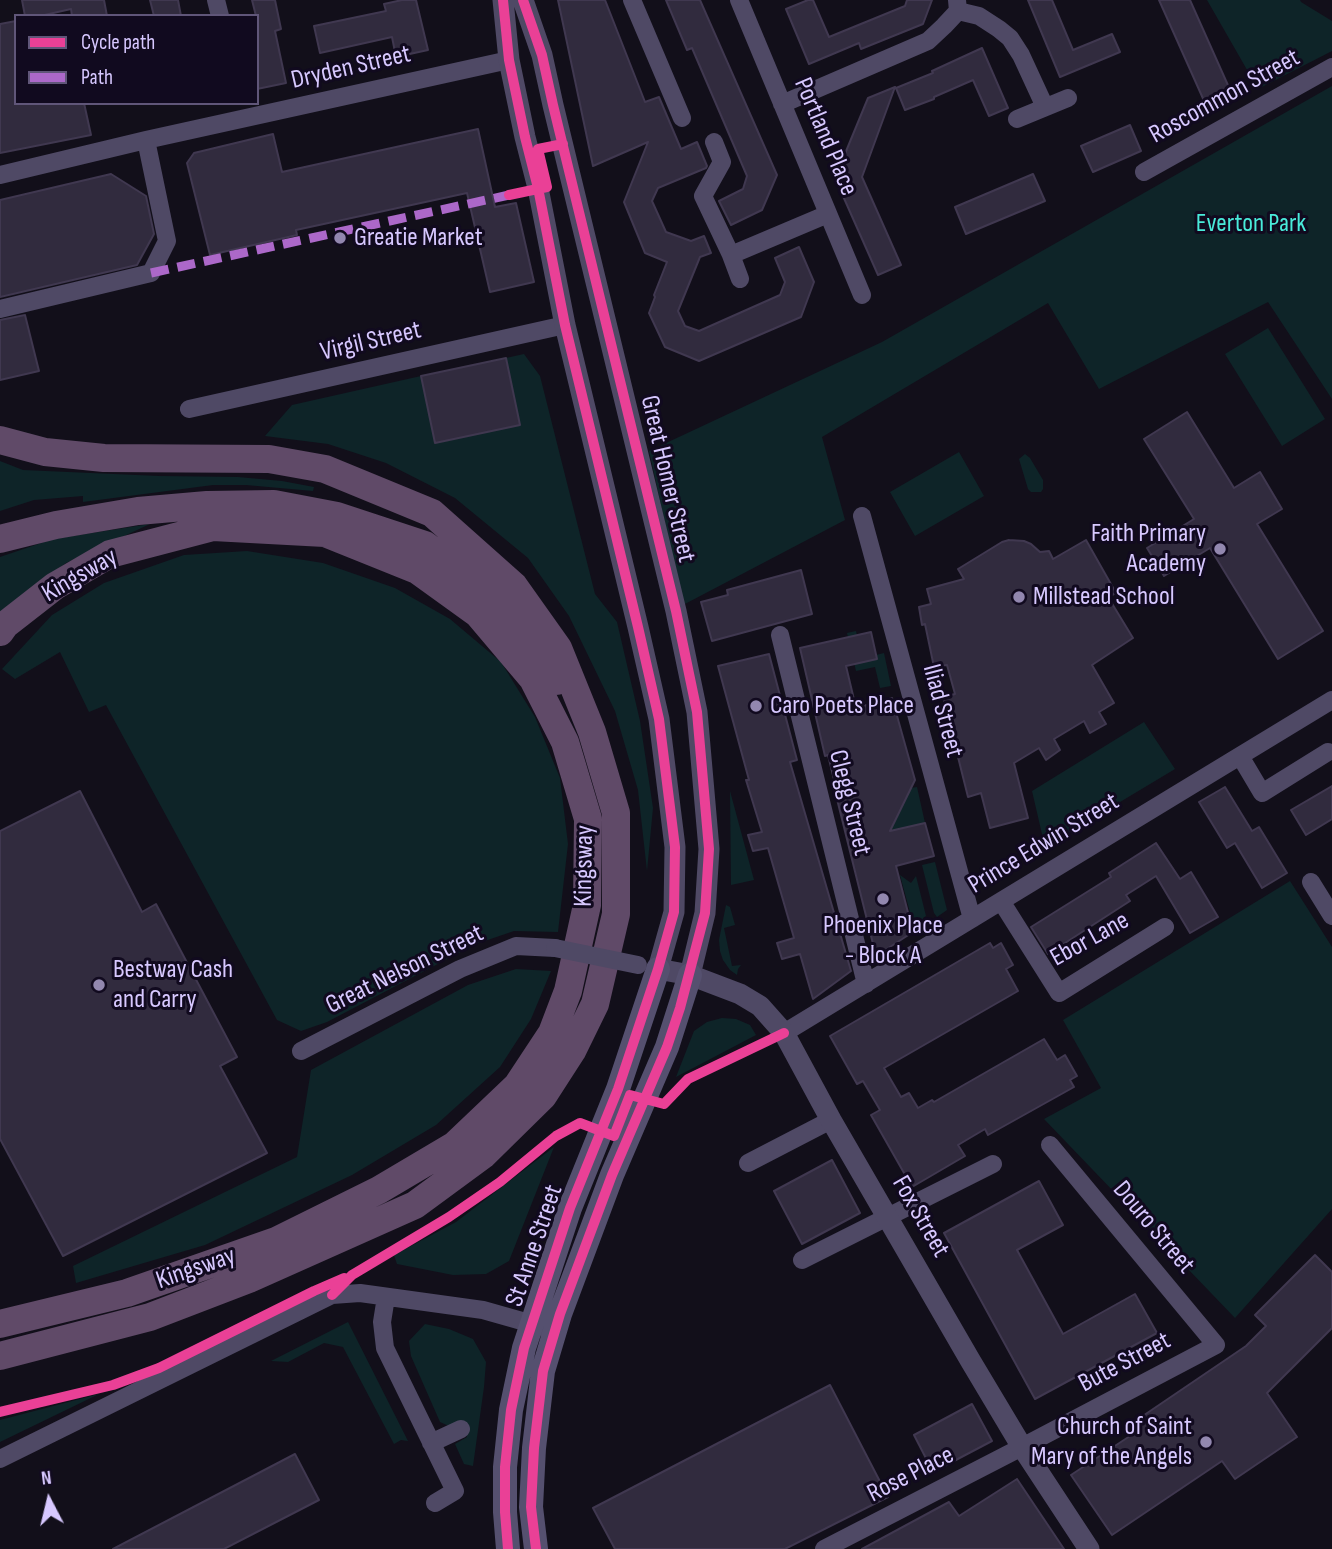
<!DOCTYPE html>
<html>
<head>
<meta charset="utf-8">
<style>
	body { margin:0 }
	#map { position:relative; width:1332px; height:1549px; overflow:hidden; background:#120f1a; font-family:"Sofia Sans Condensed",sans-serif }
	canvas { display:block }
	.legend { position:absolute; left:14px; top:14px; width:245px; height:91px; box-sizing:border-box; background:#110a1f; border:2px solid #605679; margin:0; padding:9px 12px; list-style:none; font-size:21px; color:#d7c8ff }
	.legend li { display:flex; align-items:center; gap:14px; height:35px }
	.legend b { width:35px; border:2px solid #605679 }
	.north { position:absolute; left:14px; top:1465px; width:70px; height:70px; -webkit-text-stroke:5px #110a1f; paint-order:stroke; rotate:353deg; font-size:19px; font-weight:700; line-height:28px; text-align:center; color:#d7c8ff }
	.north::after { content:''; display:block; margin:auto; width:24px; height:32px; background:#d7c8ff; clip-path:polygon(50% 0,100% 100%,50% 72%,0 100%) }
</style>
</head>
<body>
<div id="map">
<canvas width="1332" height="1549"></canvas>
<ul class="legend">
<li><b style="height:9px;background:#ea4096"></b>Cycle path</li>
<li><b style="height:9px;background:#ac68c9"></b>Path</li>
</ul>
<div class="north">N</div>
</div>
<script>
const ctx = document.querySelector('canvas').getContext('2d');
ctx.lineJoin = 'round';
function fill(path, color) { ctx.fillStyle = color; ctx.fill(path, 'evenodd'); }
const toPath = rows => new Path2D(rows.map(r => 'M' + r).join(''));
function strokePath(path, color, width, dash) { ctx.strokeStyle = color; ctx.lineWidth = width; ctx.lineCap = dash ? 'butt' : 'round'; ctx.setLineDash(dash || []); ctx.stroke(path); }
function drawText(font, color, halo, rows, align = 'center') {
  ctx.font = font + ' "Sofia Sans Condensed",sans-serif'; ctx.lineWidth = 6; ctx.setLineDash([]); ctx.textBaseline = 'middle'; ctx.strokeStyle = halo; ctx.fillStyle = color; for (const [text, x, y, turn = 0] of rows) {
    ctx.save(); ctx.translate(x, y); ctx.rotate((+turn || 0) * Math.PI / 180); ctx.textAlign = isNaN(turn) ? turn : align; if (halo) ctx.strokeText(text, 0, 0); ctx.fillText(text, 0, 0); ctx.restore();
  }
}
const green = toPath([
	[1207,0,1300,0,1301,2,1332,21,1332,51,1258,89],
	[1332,86,1332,399,1268,302,1099,389,1048,303,822,437,845,520,683,605,649,451,882,342],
	[1268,328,1325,419,1282,446,1225,354],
	[524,354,540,376,595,594,617,622,640,721,653,808,647,871,638,790,615,711,569,616,528,558,455,498,386,463,328,444,265,436,292,405,421,376,435,443,520,425,506,358],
	[959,452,984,496,915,536,890,492],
	[1025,454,1030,458,1043,480,1043,489,1041,492,1031,492,1028,489,1019,459],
	[0,461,23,470,159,476,238,477,282,481,314,487,313,491,246,485,213,485,83,502,83,496,34,500,0,511],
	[150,524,66,563,7,607,0,616,0,557,53,539],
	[247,551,323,563,395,588,450,619,501,662,535,717,560,778,568,844,558,932,514,931,476,944,327,1022,301,1031,277,1020,106,705,89,712,60,652,15,679,2,669,52,615,104,583,184,555],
	[856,631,863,662,877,659,876,655,884,653,891,686,880,688,875,667,856,671,847,633],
	[1144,722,1175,769,1045,847,1032,791],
	[917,787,925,823,890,831,911,788],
	[730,791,754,880,731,885],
	[935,862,947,910,937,917,934,913,922,865],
	[900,875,911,883,916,876,926,916,923,918,926,923,915,931],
	[1290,881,1332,947,1332,1209,1235,1318,1044,1119,1101,1088,1063,1020],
	[726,905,730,907,735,925,724,928,732,966,741,965,738,969,737,975,730,970,723,960,720,951,719,940],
	[516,969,551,971,531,1019,500,1067,436,1125,352,1175,205,1245,76,1283,73,1266,297,1157,311,1070,468,985],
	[722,1018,736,1019,750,1025,756,1035,676,1077,694,1031,707,1022],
	[554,1147,509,1261,486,1274,453,1275,397,1264,394,1255,456,1222],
	[348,1322,408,1441,401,1440,394,1444,343,1347,324,1343,288,1362,271,1361],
	[425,1324,449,1329,473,1339,486,1362,484,1387,473,1466,464,1464,455,1444,467,1437,460,1423,451,1427,440,1422,411,1356,409,1341],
	[99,1394,0,1442,0,1420]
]);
const building = toPath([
	[22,0,104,0,107,16,72,16,71,9,40,16,25,16,22,0],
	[150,0,178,0,181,16,154,16,150,0],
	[252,0,275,0,281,29,275,31,286,83,257,89,257,16,256,16,252,0],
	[402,0,416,0,428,50,396,57,392,37,320,53,314,26,386,11,384,4,402,0],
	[558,0,605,0,645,102,659,97,681,149,697,142,707,166,706,168,658,188,652,201,666,232,691,241,704,236,711,253,700,257,678,311,685,326,699,331,780,295,785,282,775,258,799,247,814,282,801,317,699,361,665,347,649,313,655,297,654,295,667,262,645,253,624,202,648,142,593,166,558,0],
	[666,0,700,0,777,175,762,210,731,225,719,201,743,189,747,176,692,48,687,50,666,0],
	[808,0,813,0,829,37,905,6,907,0,932,0,923,24,861,49,859,43,809,64,786,9,808,0],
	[1028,0,1052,0,1073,50,1112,34,1120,52,1060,77,1028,0],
	[1159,0,1190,0,1231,92,1205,103,1159,0],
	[16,21,16,103,84,103,91,135,0,153,0,24,16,21],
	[982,48,1008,108,989,116,973,80,934,97,934,99,905,110,896,88,933,73,932,71,982,48],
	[895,87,862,177,901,265,878,275,835,178,868,98,895,87],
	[1130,125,1141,151,1093,172,1081,146,1130,125],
	[478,129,495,207,516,203,534,282,490,292,467,193,296,230,297,235,210,255,187,163,194,153,273,134,282,172,478,129],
	[111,174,146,196,154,234,137,265,0,297,0,200,111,174],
	[1033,174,1045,201,966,234,955,207,1033,174],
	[25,315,39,371,0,380,0,320,25,315],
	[506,358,520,425,435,443,421,376,506,358],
	[1187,412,1234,488,1260,472,1282,509,1257,524,1323,631,1278,659,1210,548,1164,576,1147,548,1194,519,1144,439,1187,412],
	[1009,540,1024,541,1031,544,1040,552,1049,551,1053,559,1086,540,1116,593,1108,597,1133,638,1092,665,1114,703,1099,712,1106,724,1090,733,1084,721,1054,739,1060,750,1046,760,1039,748,1014,763,1028,818,990,828,981,793,968,797,943,697,955,694,947,665,934,667,925,624,922,625,919,607,931,604,927,589,964,579,958,569,1002,542,1009,540],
	[801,570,812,614,712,641,701,602,728,595,727,590,801,570],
	[871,632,877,659,846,666,856,708,892,698,915,780,890,831,925,823,934,856,896,866,913,932,876,956,835,791,837,792,828,755,825,756,800,648,871,632],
	[769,654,797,760,790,762,851,971,813,999,800,954,782,959,777,943,794,938,768,848,753,851,748,835,762,832,746,780,749,780,718,666,769,654],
	[1332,786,1332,819,1306,835,1291,810,1332,786],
	[1225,787,1252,831,1259,827,1287,873,1262,888,1235,843,1227,848,1199,802,1225,787],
	[80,791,142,912,156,904,237,1057,220,1066,267,1153,63,1256,0,1139,0,831,80,791],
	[1156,843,1180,879,1191,872,1218,917,1190,933,1156,876,1126,895,1130,901,1048,954,1031,927,1111,877,1109,873,1156,843],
	[990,943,993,948,1001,943,1013,965,1006,969,1018,991,884,1068,901,1097,909,1093,918,1108,932,1100,934,1102,1044,1039,1057,1060,1065,1055,1077,1076,1070,1080,1074,1087,988,1135,985,1129,958,1145,965,1156,912,1187,871,1115,880,1110,863,1081,857,1084,830,1036,990,943],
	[832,1160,860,1213,802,1244,774,1191,832,1160],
	[1039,1181,1063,1225,1017,1250,1063,1334,1135,1294,1157,1333,1035,1399,944,1233,1039,1181],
	[1315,1255,1332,1272,1332,1328,1267,1393,1297,1437,1235,1479,1222,1461,1112,1535,1071,1475,1136,1432,1131,1424,1246,1346,1266,1326,1255,1315,1315,1255],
	[830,1385,888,1497,785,1549,615,1549,593,1508,830,1385],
	[972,1404,992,1441,933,1472,914,1435,972,1404],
	[295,1454,319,1500,224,1549,113,1549,295,1454],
	[1017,1479,1064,1549,862,1549,949,1502,959,1516,1017,1479]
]);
const minor = toPath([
	[216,0,220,16],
	[632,0,682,118],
	[739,0,862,295],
	[958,11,979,16,999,29,1010,38,1021,55,1045,107],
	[782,104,928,41,944,26,958,11,957,0],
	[1017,119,1068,98],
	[714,142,722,162,703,196,731,255,828,214],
	[1144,172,1332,67],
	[0,175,146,140,509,60],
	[731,255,740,279],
	[0,309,151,273,167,241,146,140],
	[189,409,565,325],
	[862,516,972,919],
	[780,635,866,984],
	[1240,756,1262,793,1328,752],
	[1311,882,1332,916],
	[1001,901,1059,993,1165,927],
	[784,1033,1332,700],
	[301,1051,460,969,516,946,555,948],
	[748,1163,831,1120],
	[802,1260,993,1164],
	[386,1297,382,1322,385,1348,455,1491,435,1503],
	[431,1443,461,1429],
	[0,1459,332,1295,360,1293,483,1310,543,1327],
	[824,1549,1022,1447,1216,1345,1050,1145]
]);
const tertiary = toPath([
	[503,0,509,60,525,137,538,188,565,325,638,627,659,719,675,847,674,912,658,969,690,975,740,994,760,1006,784,1033,831,1120,970,1360,1022,1447,1089,1549],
	[523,0,542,55,553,105,676,611,697,712,709,849,705,913,690,975]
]);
const secondary = toPath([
	[508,1549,505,1512,505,1467,511,1410,524,1348,570,1208,618,1089,658,969],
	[536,1549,531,1507,534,1448,543,1371,560,1314,612,1175,667,1047,690,975]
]);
const trunk = toPath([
	[0,440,45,452,104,458,269,459,325,469,432,513,514,586,558,648,592,732,616,813,616,914,595,1004,572,1051,543,1096,483,1155,415,1205,249,1279,150,1317,0,1356],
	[0,539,56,525,138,511,207,505,274,504,337,516,425,545,498,599,556,681],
	[0,632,5,625,55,586,110,554,213,527,325,533,417,570,478,614,533,679,565,742,588,819,587,905,568,991,552,1033,517,1086,455,1145,379,1190,276,1241,127,1293,0,1324]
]);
const minorBridge = toPath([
	[555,948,638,965]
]);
const quiet = toPath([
	[151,273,509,195]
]);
const cycleway = toPath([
	[503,0,509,60,525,137,538,188,565,325,638,627,659,719,675,847,674,912,658,969,618,1089,570,1208,524,1348,511,1410,505,1467,505,1512,508,1549],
	[523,0,542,55,553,105,676,611,697,712,709,849,705,913,680,1008,667,1047,612,1175,560,1314,543,1371,534,1448,531,1507,536,1549],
	[509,195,547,187,538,149,563,144],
	[332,1295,352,1275,449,1217,500,1182,556,1136,580,1123,614,1136,630,1095,664,1104,688,1079,784,1033],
	[0,1412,113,1385,159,1368,314,1291,344,1278]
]);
const markers = [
	[340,238,7,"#9287af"],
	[1220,549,7,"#9287af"],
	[1019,597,7,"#9287af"],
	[756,706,7,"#9287af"],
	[883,899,7,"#9287af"],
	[99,985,7,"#9287af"],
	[1206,1442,7,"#9287af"]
];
const streetNames = [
	["Dryden Street",351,68,-13],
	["Roscommon Street",1225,97,-29],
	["Portland Place",825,137,67],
	["Virgil Street",371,342,-13],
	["Great Homer Street",667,479,77],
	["Kingsway",80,576,-30],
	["Iliad Street",942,711,75],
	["Clegg Street",849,803,76],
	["Prince Edwin Street",1044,844,-31],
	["Kingsway",585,866,-89],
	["Ebor Lane",1090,940,-29],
	["Great Nelson Street",405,970,-26],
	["Fox Street",920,1217,60],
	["Douro Street",1153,1228,50],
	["St Anne Street",535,1246,-71],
	["Kingsway",196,1269,-19],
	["Bute Street",1125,1363,-28],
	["Rose Place",911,1475,-27]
];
const parkNames = [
	["Everton Park",1251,224]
];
const poiNames = [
	["Greatie Market",354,238],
	["Faith Primary",1206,534,"right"],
	["Academy",1206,564,"right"],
	["Millstead School",1033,597],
	["Caro Poets Place",770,706],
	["Phoenix Place",883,926,"center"],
	["- Block A",883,956,"center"],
	["Bestway Cash",113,970],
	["and Carry",113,1000],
	["Church of Saint",1192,1427,"right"],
	["Mary of the Angels",1192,1457,"right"]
];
fill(green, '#0e2428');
fill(building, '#312b3e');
strokePath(building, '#403850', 2);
strokePath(minor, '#4f4965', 18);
strokePath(tertiary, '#4f4965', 21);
strokePath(secondary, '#55506f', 24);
strokePath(trunk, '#604a68', 28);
strokePath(minorBridge, '#4f4965', 18);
strokePath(quiet, '#ac68c9', 9, [18, 9]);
strokePath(cycleway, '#ea4096', 10);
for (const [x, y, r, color] of markers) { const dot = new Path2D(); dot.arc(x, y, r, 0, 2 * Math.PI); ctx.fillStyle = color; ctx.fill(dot); strokePath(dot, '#110a1f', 2.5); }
drawText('26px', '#d7c8ff', '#110a1f', streetNames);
drawText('26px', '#49ebda', '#110a1f', parkNames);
drawText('26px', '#d7c8ff', '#110a1f', poiNames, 'left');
</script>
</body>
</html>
